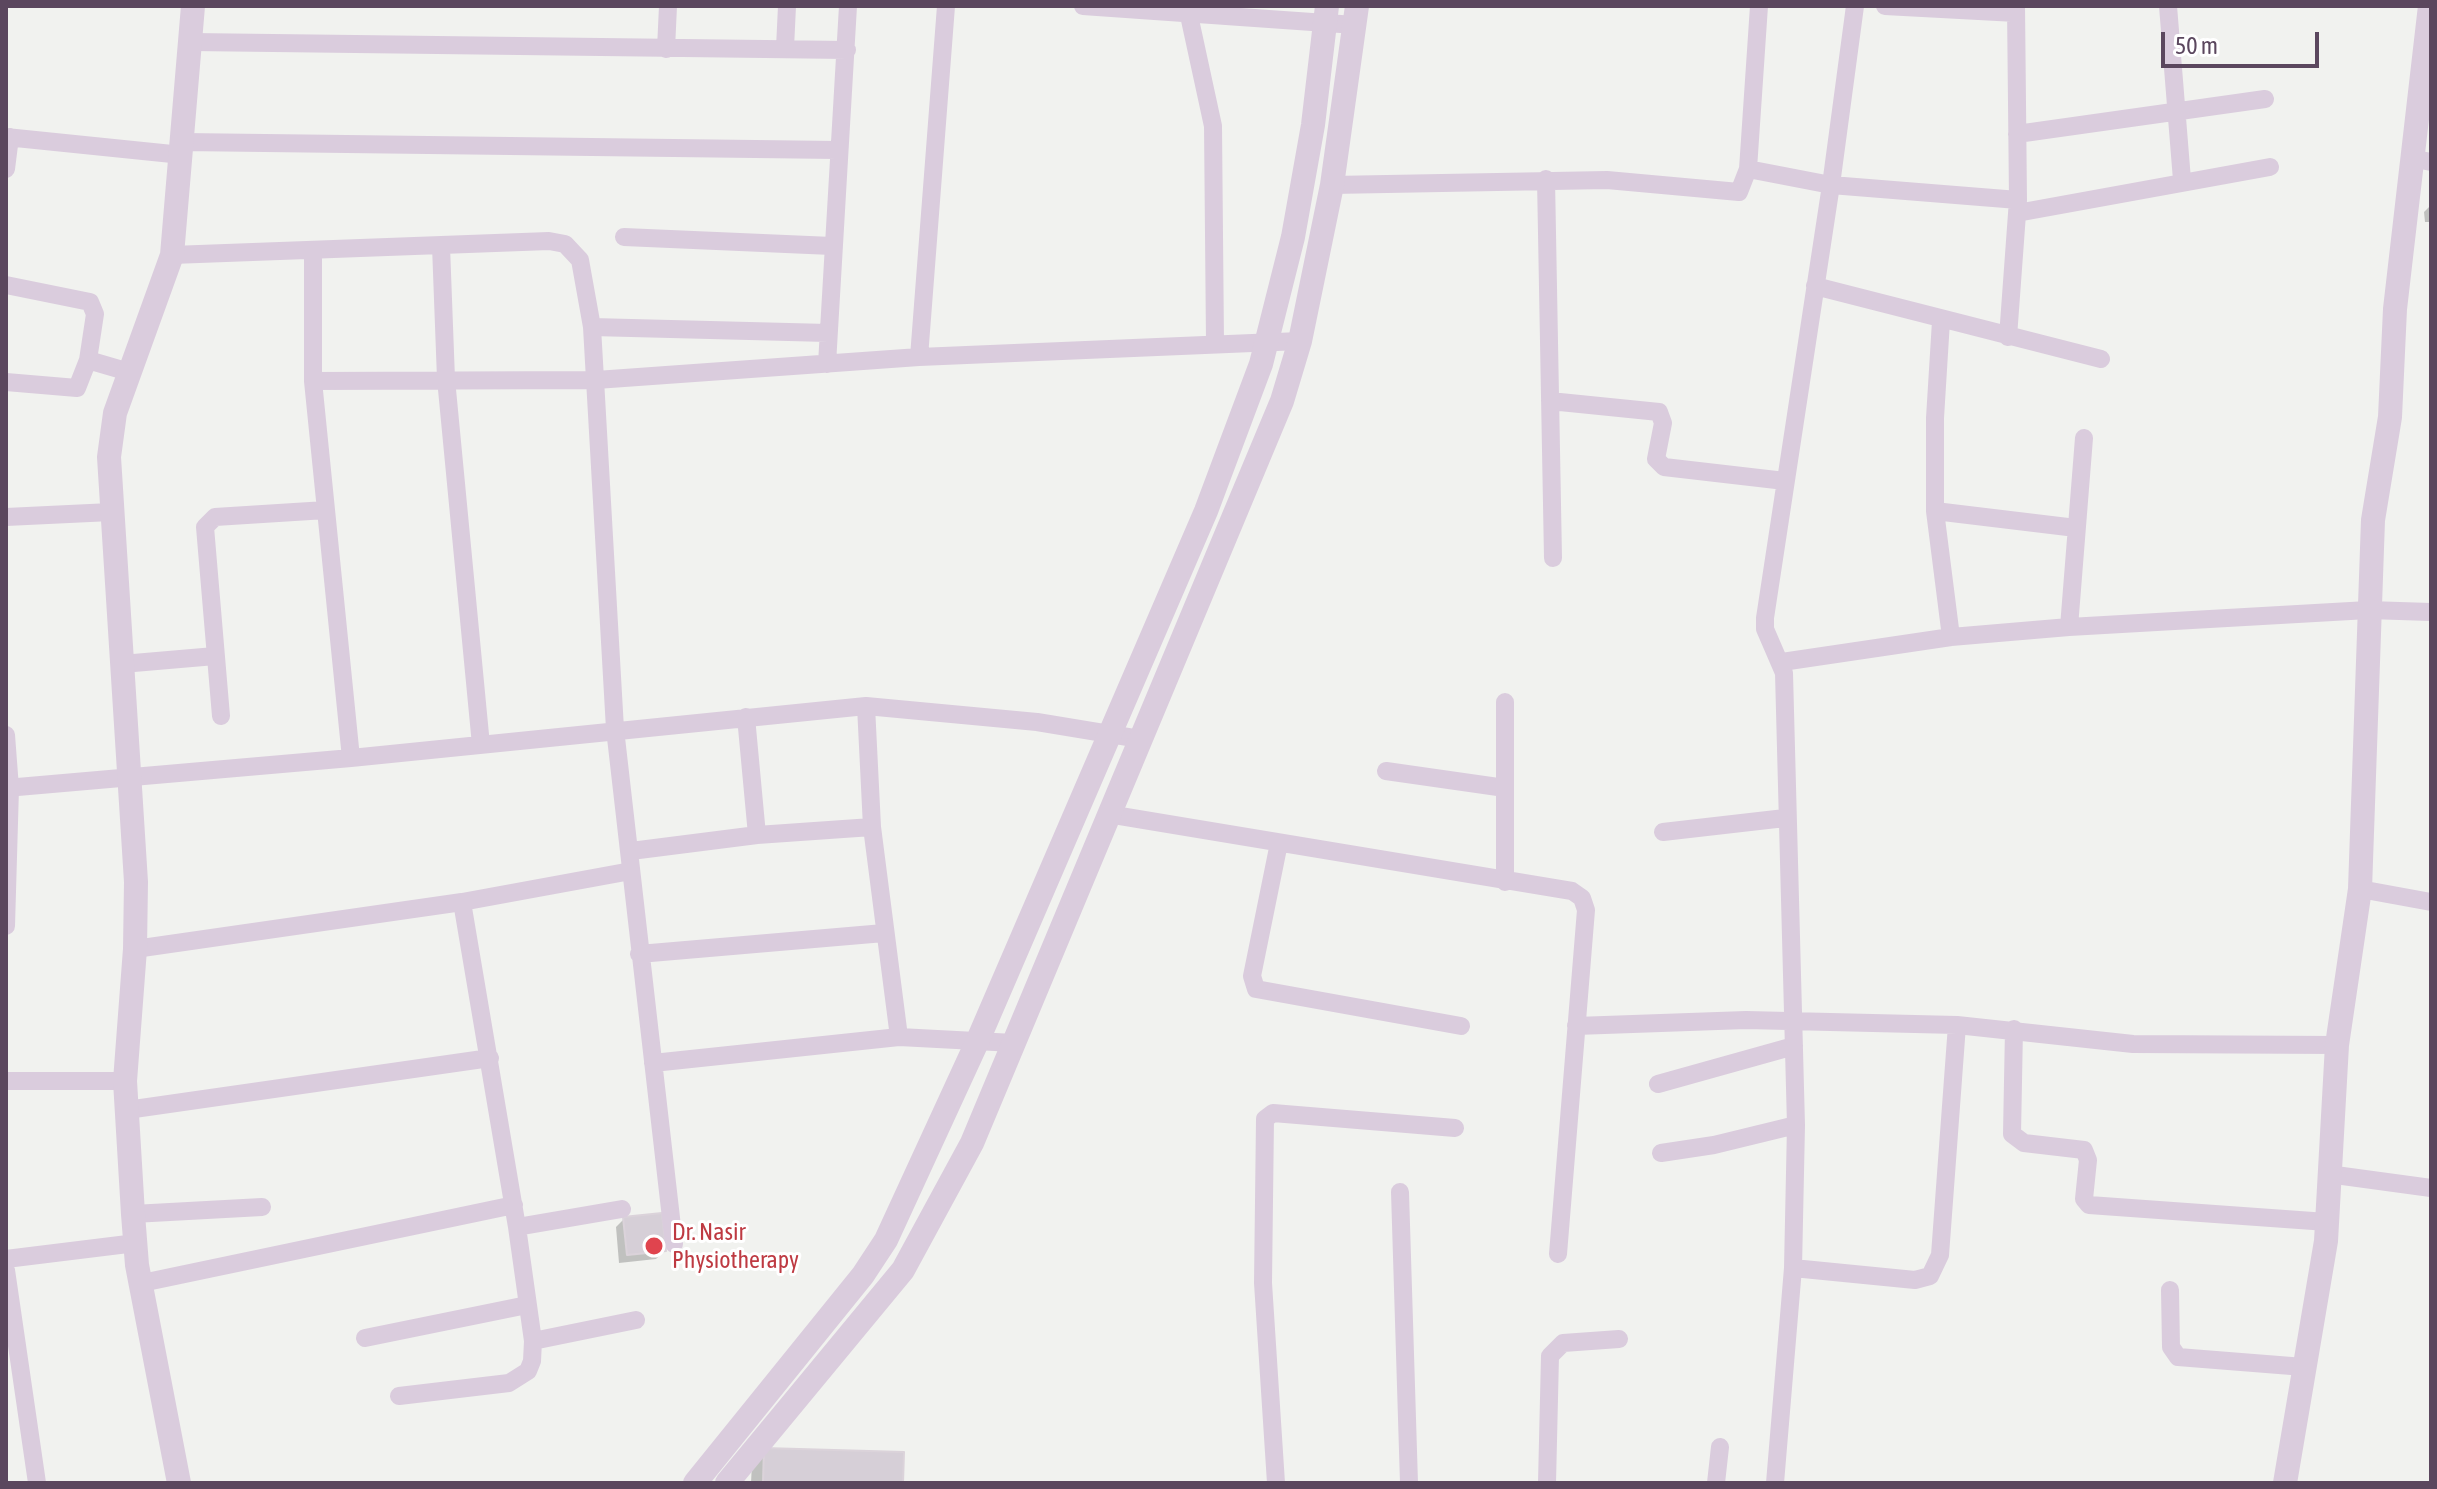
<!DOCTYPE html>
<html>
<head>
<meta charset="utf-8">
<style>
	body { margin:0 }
	#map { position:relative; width:2437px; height:1489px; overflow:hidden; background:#f1f2ef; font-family:"Asap Condensed",sans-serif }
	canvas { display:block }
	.frame { position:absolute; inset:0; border:8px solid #5b475e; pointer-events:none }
	.scale { position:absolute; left:2161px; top:32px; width:158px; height:36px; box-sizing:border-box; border:4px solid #5b475e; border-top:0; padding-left:10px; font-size:24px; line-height:28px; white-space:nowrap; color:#5b475e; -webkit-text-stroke:6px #fff; paint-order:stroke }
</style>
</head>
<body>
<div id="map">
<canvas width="2437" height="1489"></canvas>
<div class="frame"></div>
<div class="scale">50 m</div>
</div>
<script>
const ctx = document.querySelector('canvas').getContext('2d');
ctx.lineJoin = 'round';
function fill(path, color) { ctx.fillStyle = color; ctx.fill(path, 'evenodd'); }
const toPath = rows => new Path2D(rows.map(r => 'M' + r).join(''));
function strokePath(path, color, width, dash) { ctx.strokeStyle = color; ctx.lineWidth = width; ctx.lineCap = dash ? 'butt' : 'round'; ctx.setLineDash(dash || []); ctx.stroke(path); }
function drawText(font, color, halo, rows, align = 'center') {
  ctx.font = font + ' "Asap Condensed",sans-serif'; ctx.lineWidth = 6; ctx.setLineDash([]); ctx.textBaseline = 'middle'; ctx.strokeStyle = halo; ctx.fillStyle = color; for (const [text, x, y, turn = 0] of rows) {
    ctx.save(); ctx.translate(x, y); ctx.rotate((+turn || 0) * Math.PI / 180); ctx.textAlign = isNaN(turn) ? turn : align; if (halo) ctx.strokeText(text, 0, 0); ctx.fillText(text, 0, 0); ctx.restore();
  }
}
const shadow = toPath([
	[2431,205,2431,222,2425,222,2424,212],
	[624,1219,664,1251,656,1259,619,1263,616,1227],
	[765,1450,901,1483,751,1483,752,1463]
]);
const building = toPath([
	[662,1213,666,1251,627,1255,623,1217,662,1213],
	[764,1448,904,1452,903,1483,763,1483,764,1448]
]);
const minor = toPath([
	[1083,6,1355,25],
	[1187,6,1213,126,1215,342],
	[1885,6,2016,13],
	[2168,6,2182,180],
	[191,42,847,50],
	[785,48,787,6],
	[666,49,668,6],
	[2017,134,2265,99],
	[6,137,182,155],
	[183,142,837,150],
	[2411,158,2431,162],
	[6,169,10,137],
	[1748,169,1831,185,2018,200],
	[1546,179,1553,558],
	[1332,185,1607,180,1739,192,1748,169,1759,6],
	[2017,213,2270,167],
	[624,237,832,246],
	[441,246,446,379,481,745],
	[313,251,313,381,351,758],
	[172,255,549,241,565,244,580,260,592,327,615,729,674,1244],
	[6,285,90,302,95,314,88,360],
	[1815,286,2101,359],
	[1941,321,1935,418,1935,511,1951,637],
	[592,327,828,333],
	[2008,337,2018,200,2016,6],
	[919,357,946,6],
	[827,364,848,6],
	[313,381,596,380,919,357,1300,341],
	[6,382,77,388,88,360,129,372],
	[1550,401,1659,412,1663,423,1656,459,1664,467,1785,481],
	[1935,511,2076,528],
	[6,517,111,512],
	[2069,627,2084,438],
	[1782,662,1951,637,2069,627,2368,610,2431,612],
	[122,664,215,656],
	[1505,702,1505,882],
	[866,706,872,827,899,1037],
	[221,716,205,527,215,517,326,510],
	[746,717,757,835],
	[6,735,10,788,6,926],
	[1386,771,1505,788],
	[6,788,351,758,866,706,1037,722,1140,739],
	[1108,814,1572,891,1582,898,1586,910,1558,1254],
	[1663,832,1785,818],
	[1279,843,1252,976,1256,989,1461,1026],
	[631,851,757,835,872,827],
	[2360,889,2431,902],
	[135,949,462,902,631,871],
	[639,954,884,933],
	[1576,1026,1746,1020,1957,1025,2133,1044,2337,1045],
	[2014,1029,2012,1134,2024,1143,2084,1150,2088,1160,2084,1199,2089,1205,2327,1222],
	[653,1063,899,1037,1014,1043],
	[6,1081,125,1081],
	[1658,1084,1794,1046],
	[127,1110,490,1058],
	[1661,1153,1714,1145,1796,1125],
	[2328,1174,2431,1188],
	[1400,1192,1409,1483],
	[133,1214,262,1207],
	[517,1227,622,1209],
	[6,1259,136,1243],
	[1793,1268,1915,1280,1930,1276,1940,1255,1957,1025],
	[6,1270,37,1483],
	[142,1283,514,1205],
	[2170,1290,2171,1347,2178,1357,2304,1367],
	[365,1338,527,1305],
	[533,1341,636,1320],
	[399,1396,509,1383,528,1371,532,1361,533,1341,517,1227,462,902],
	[1276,1483,1263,1283,1265,1119,1273,1113,1455,1128],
	[1547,1483,1550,1356,1563,1343,1619,1339],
	[1716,1483,1720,1447],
	[1775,1483,1793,1268,1796,1125,1784,673,1765,629,1765,618,1831,185,1855,6]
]);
const tertiary = toPath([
	[179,1483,137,1265,133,1214,125,1081,135,949,136,882,109,457,115,413,172,255,193,6],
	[695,1483,863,1275,886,1240,978,1040,1206,511,1261,364,1293,237,1313,125,1327,6],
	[727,1483,903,1270,972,1143,1282,401,1300,341,1332,185,1357,6],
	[2285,1483,2326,1241,2337,1045,2360,889,2373,520,2390,417,2395,309,2430,6]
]);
const markers = [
	[654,1246,10,"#e0444e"]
];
const healthNames = [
	["Dr. Nasir",672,1232],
	["Physiotherapy",672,1260]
];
fill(shadow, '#0003');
fill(building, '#d6cfd7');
strokePath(building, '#dbd3da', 2);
strokePath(minor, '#daccdd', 18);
strokePath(tertiary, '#daccdd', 24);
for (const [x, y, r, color] of markers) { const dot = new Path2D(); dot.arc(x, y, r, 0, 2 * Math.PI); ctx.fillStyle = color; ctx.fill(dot); strokePath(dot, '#fff', 3); }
drawText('24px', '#be3a42', '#fff', healthNames, 'left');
</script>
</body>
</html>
